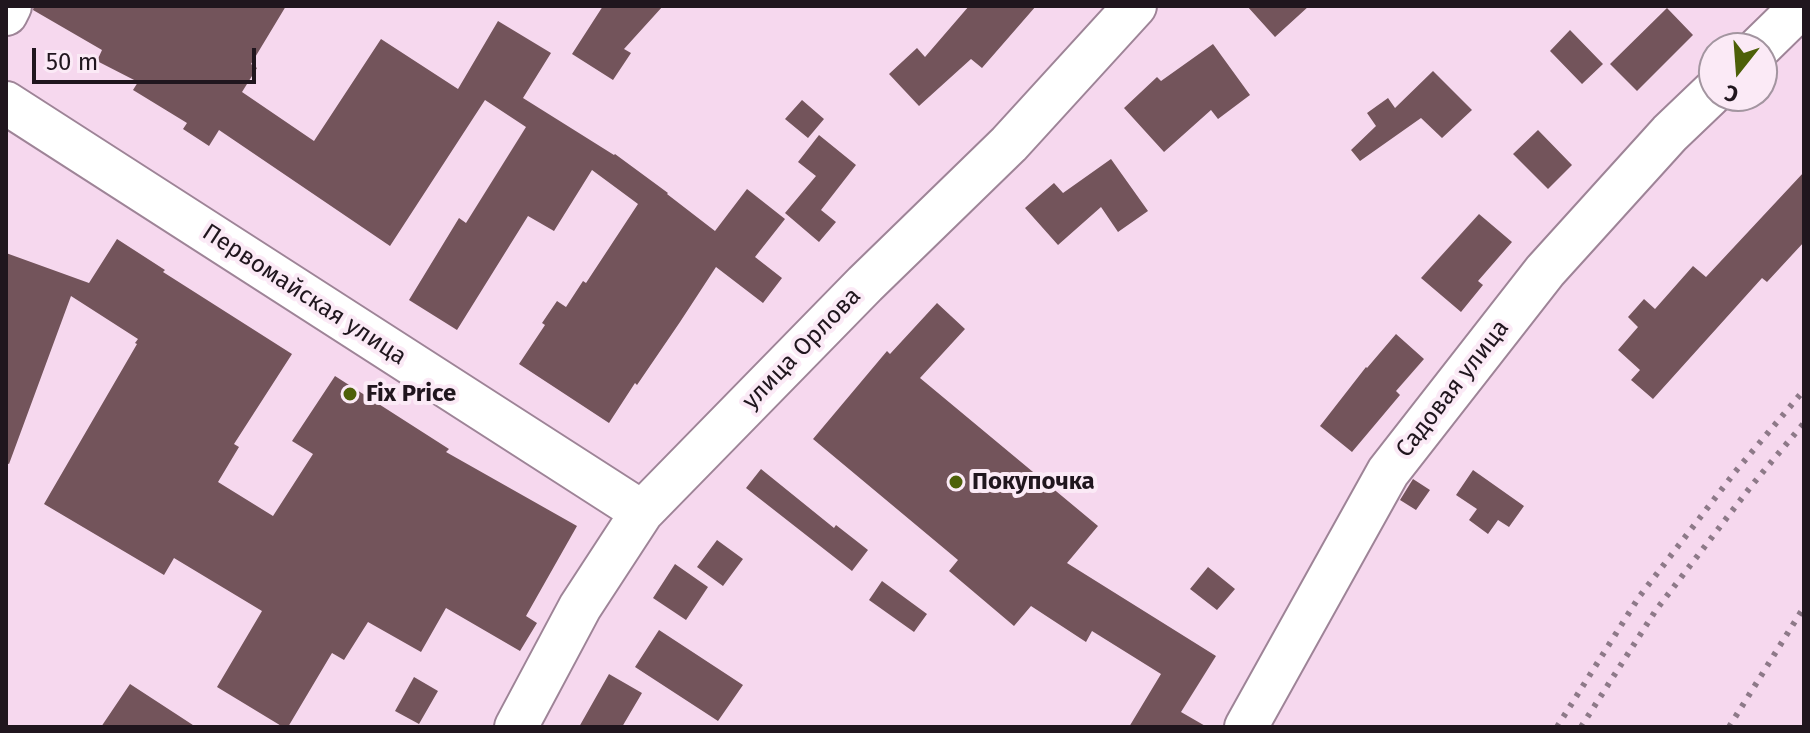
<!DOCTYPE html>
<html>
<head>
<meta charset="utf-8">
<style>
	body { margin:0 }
	#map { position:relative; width:1810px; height:733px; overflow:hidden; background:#f6d8ee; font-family:"Fira Sans",sans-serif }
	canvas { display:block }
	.frame { position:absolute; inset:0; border:8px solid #20161e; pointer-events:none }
	.north { position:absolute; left:1698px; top:32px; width:80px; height:80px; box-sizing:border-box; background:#fbeaf6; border:2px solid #a395a0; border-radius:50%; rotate:197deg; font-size:22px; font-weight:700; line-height:32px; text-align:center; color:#20161e }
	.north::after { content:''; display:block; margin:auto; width:28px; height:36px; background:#4d6008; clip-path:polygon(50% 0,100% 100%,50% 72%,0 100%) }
	.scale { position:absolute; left:32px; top:48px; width:224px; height:36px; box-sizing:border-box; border:4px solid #20161e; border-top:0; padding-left:10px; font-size:24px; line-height:28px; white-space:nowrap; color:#20161e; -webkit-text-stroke:6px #fbeaf6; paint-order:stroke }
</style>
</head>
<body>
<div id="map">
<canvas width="1810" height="733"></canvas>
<div class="frame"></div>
<div class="north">С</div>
<div class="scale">50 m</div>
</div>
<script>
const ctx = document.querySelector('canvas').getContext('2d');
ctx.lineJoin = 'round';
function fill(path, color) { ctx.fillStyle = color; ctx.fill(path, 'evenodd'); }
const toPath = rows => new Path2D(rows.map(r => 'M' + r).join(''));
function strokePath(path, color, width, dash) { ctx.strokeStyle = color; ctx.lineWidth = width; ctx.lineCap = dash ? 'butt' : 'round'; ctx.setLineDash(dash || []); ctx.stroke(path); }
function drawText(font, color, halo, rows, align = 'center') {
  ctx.font = font + ' "Fira Sans",sans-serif'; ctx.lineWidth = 8; ctx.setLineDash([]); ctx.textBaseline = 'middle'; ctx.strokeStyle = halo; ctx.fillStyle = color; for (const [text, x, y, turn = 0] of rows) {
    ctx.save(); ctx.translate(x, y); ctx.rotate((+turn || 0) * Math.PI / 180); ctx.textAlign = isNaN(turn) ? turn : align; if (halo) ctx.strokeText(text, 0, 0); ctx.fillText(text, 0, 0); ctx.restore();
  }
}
const building = toPath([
	[34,6,286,6,251,64,257,68,242,92,314,141,381,39,458,89,498,21,551,53,523,98,614,155,615,154,668,193,667,194,715,231,747,189,785,219,755,257,782,278,763,303,716,267,680,322,637,385,635,383,609,423,519,364,545,325,542,323,557,301,566,307,583,281,586,283,638,204,592,170,554,231,528,216,457,330,409,300,459,218,466,223,526,127,485,100,390,246,219,130,209,146,183,129,187,123,133,90,138,82,97,61,102,50,33,10],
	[603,6,663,6,624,49,631,53,613,80,572,54],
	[969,6,1036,6,982,68,971,59,919,106,889,74,917,48,925,57],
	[1247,6,1309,6,1275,37],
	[1667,8,1693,35,1637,91,1610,64],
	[1570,30,1603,64,1582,84,1550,51],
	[1213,44,1250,95,1218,119,1211,110,1164,152,1124,108,1157,77,1161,81],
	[1433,71,1472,110,1442,138,1421,118,1360,161,1351,150,1376,126,1367,113,1388,98,1395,108],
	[802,100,824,119,808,138,785,119],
	[1538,130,1572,165,1548,189,1513,154],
	[819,135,856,165,821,210,836,222,819,242,785,213,816,176,798,162],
	[1111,159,1148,211,1118,232,1101,207,1058,245,1025,208,1054,183,1063,193],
	[1804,172,1804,242,1767,282,1762,278,1653,399,1631,380,1640,370,1618,350,1638,327,1628,317,1644,299,1655,309,1693,266,1706,277],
	[1479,214,1512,242,1478,281,1483,285,1461,312,1421,278],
	[117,239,165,270,163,272,292,354,234,444,239,447,218,482,273,516,313,454,292,441,335,376,449,449,446,452,577,526,526,616,537,623,520,651,446,608,421,652,368,622,344,660,332,653,288,727,283,727,217,687,262,611,174,558,164,575,44,504,137,344,135,343,138,339,71,296,9,464,6,463,6,253,89,283],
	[937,303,965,329,920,378,1098,526,1067,563,1216,656,1181,712,1207,727,1129,727,1161,674,1092,631,1086,642,1031,606,1014,626,949,571,958,560,813,439,887,351,890,354],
	[1396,334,1424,359,1396,391,1400,395,1352,452,1320,426,1366,367,1367,368],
	[761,469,834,528,836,525,868,550,852,571,746,488],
	[1473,470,1524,506,1509,527,1498,520,1488,534,1469,520,1477,509,1456,495],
	[1413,479,1430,490,1416,510,1400,500],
	[717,540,743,559,723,586,697,567],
	[675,564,708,587,686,620,653,598],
	[1208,567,1235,589,1217,610,1190,589],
	[882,581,927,614,914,632,869,600],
	[659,630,743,685,718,721,635,667],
	[609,674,642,693,622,727,579,727],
	[414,677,438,691,419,724,395,711],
	[130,684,196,727,101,727]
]);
const minor = toPath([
	[6,14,10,6],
	[1759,48,1802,6],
	[6,103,642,512],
	[516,727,580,607,642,512,865,284,1009,144,1135,6],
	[1246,727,1388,472,1545,271,1670,133,1714,91]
]);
const rail = toPath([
	[1557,727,1639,597,1735,472,1804,390],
	[1581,727,1656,610,1752,485,1804,423],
	[1729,727,1804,607]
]);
const markers = [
	[350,394,8,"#4d6008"],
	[956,482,8,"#4d6008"]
];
const streetNames = [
	["Первомайская улица",304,295,33],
	["улица Орлова",802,349,-46],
	["Садовая улица",1453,389,-52]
];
const poiNames = [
	["Fix Price",366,394],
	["Покупочка",972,482]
];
fill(building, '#73545b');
strokePath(minor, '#9e8497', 46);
strokePath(minor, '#fff', 42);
strokePath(rail, '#8d7988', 6, [4, 8]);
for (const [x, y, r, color] of markers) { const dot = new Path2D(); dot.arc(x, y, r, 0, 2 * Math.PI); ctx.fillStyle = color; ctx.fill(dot); strokePath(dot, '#fbeaf6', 3); }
drawText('24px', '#20161e', '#fbeaf6', streetNames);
drawText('bold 24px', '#20161e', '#fbeaf6', poiNames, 'left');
</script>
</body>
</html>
